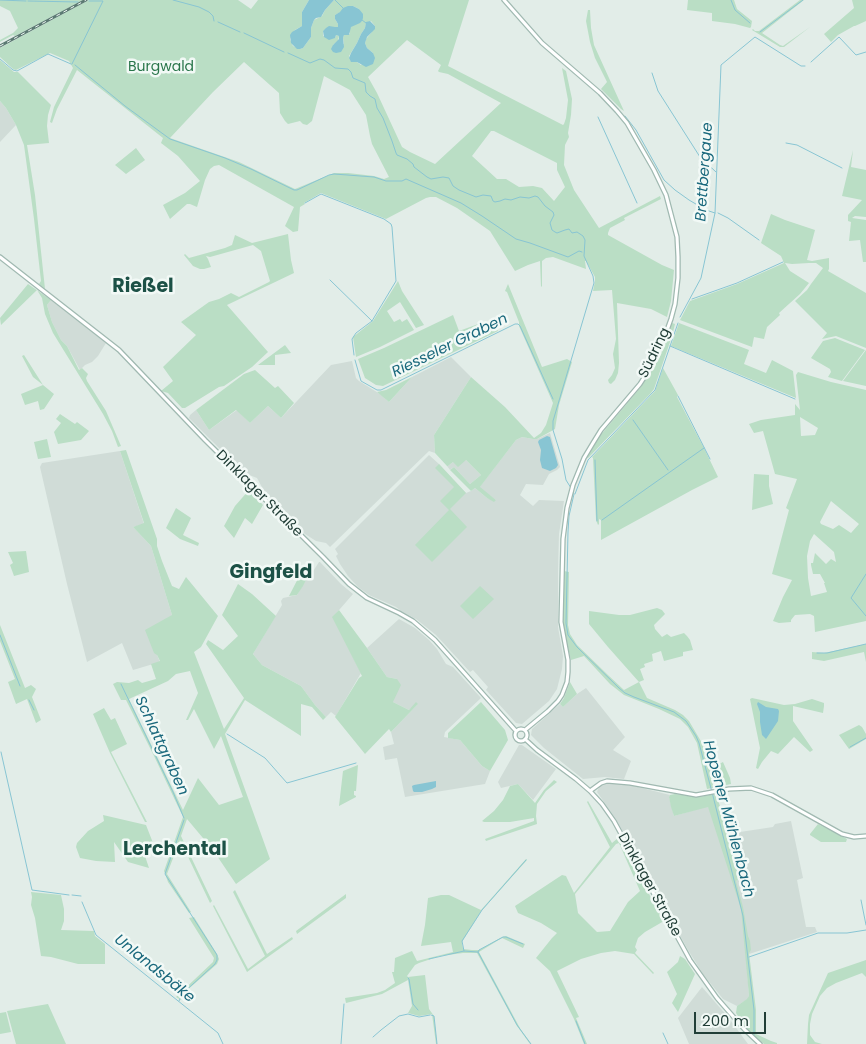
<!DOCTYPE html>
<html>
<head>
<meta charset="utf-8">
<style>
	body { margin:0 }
	#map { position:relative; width:866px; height:1044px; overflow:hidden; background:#e2ede8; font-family:Poppins,sans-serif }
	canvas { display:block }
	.scale { position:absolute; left:694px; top:1012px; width:72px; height:22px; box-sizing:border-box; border:2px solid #213e37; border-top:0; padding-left:6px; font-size:15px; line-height:18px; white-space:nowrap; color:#213e37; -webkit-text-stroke:4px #f2f9f6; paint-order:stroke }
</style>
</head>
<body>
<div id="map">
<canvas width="866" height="1044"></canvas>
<div class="scale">200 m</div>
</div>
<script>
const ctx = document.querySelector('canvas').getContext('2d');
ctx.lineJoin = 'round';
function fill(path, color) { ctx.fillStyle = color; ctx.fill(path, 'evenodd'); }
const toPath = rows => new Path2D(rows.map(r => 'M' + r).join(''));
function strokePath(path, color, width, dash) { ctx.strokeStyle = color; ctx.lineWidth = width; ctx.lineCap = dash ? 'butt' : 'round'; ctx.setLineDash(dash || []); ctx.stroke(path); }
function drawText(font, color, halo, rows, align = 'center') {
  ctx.font = font + ' Poppins,sans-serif'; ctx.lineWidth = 5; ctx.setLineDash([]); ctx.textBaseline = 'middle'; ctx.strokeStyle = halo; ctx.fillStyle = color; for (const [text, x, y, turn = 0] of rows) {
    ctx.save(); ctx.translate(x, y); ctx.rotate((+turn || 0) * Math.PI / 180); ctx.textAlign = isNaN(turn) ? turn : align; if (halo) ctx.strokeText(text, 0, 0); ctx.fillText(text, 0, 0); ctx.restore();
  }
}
const built = toPath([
	[85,0,88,0,0,47,0,45],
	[0,101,6,108,16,125,0,142],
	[51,300,106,343,98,356,92,362,85,365,80,370,67,346,61,340,52,322,47,305],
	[451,357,471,377,434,435,435,453,429,451,330,547,326,543,316,541,305,534,269,500,257,478,244,473,189,418,190,415,196,410,209,430,237,410,250,423,268,406,281,418,331,365,352,361,356,378,359,381,380,394,389,402,412,377],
	[550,433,560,467,557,470,549,474,543,485,526,484,520,495,533,506,539,500,564,501,559,534,558,572,558,627,563,656,562,669,557,689,549,701,522,724,516,723,486,690,488,687,473,670,470,672,436,635,416,619,401,611,396,607,369,595,358,587,348,576,340,564,336,556,338,554,335,549,429,455,439,464,466,493,471,491,475,488,487,498,496,500,479,488,512,445,516,440,522,437,533,439,537,439],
	[120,451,144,524,133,527,151,546,172,615,157,655,160,662,133,670,122,643,87,662,67,584,40,467,42,463],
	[466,460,481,475,470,484,454,467,451,469,450,470,447,466,448,466,453,462],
	[319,562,320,562,341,584,353,594,333,617,361,673,336,716,331,712,326,717,315,705,301,686,262,665,253,654,282,605,281,601,283,598,297,595,308,576,310,576],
	[399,619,415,628,429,640,437,649,446,664,453,667,481,698,445,732,444,737,460,740,482,766,490,771,485,784,405,797,397,758,385,760,383,747,394,744,391,732,418,704,409,710,393,702,397,679,387,677,367,648],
	[586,688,625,737,613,750,631,761,624,779,605,777,583,779,544,748,531,735,532,729,560,704,563,707,577,694],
	[519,745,522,745,556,769,533,800,518,784,501,788,498,782],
	[605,783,614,783,626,784,670,795,669,797,674,816,708,806,736,881,739,878,728,831,739,828,740,832,773,827,775,824,791,821,803,878,797,880,806,927,815,927,817,932,746,955,749,996,748,999,737,1006,723,999,703,974,688,950,616,819,597,792,599,787],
	[702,987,728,1017,748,1044,689,1044,678,1018]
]);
const green = toPath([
	[0,0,83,0,15,36,13,35,0,42,0,40,13,33,18,28,10,11,0,6],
	[89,0,238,0,251,9,258,0,309,0,302,12,302,26,295,30,290,39,293,46,300,49,303,48,311,37,311,28,314,20,322,16,325,10,334,0,469,0,448,66,563,125,564,124,566,118,568,100,562,68,566,71,572,99,571,115,568,133,569,137,565,145,564,165,574,190,599,228,660,196,661,199,624,218,625,220,610,228,608,233,608,235,662,265,674,270,671,301,667,317,651,309,617,303,619,363,618,373,615,380,611,384,609,383,608,380,612,375,615,368,613,354,616,339,612,290,593,291,595,281,595,277,586,261,585,261,586,269,553,257,546,258,542,261,542,286,541,287,540,261,528,265,515,271,490,231,457,208,436,197,430,197,426,198,386,219,321,193,304,203,305,204,300,207,298,231,293,232,285,226,294,207,219,165,214,166,210,169,205,180,197,207,190,204,187,204,170,219,163,205,185,193,200,181,178,156,161,143,163,138,77,70,57,109,52,123,50,122,54,107,73,68,69,61,50,53,16,70,13,69,0,57,0,48],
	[353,6,359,9,362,21,352,25,349,30,350,34,344,35,343,38,344,44,333,45,338,41,339,36,336,35,335,38,323,36,323,31,338,27,338,24,335,19,335,15],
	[371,21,375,26,371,33,366,39,365,43,367,48,373,53,361,65,357,62,351,61,350,60,349,56,357,43,361,34,365,28,366,23],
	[407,40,441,65,438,71,439,72,448,74,501,103,435,164,410,152,402,147,377,93,368,77],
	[244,62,279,93,280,113,285,121,288,124,300,121,303,124,307,125,312,121,324,76,350,90,366,115,370,136,372,144,389,177,384,179,374,176,348,173,334,173,295,189,239,162,170,138,213,92],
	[491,131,494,131,557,163,557,170,565,187,554,201,542,188,533,186,519,187,506,179,497,179,472,156],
	[688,0,734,0,737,9,752,21,751,27,750,28,735,24,712,21,712,13,687,10],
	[800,0,804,0,762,33,780,45,783,46,810,27,784,47,780,47,752,30,753,29,755,31,759,31],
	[852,0,866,0,866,21,855,26,854,26,838,35,831,42,824,34,854,8],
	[588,10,590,10,591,28,594,45,624,111,621,109,601,89,607,82,595,58,590,42,586,21],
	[0,60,14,72,18,72,51,105,48,115,47,126,49,143,27,145,35,195,45,289,39,284,41,281,34,219,24,145,16,125,6,108,0,101],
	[136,148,145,160,126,174,115,165],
	[853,150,851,167,866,170,866,217,855,216,852,218,866,220,866,262,863,262,860,240,849,241,851,222,848,221,848,215,862,200,842,196],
	[771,214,785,220,815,230,807,260,812,261,829,258,829,269,828,271,866,293,866,348,836,336,822,339,827,333,795,301,807,290,811,284,823,268,816,263,809,263,792,264,785,263,790,271,809,283,800,294,779,313,780,315,767,327,764,339,754,337,752,347,680,320,690,301,737,284,784,263,781,256,761,243],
	[288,234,291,260,294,273,227,305,268,352,252,367,224,386,219,387,185,408,182,408,168,393,161,391,173,381,163,367,196,335,181,322,209,302,219,299,231,293,239,297,269,282,270,281,261,251,253,245,210,257,206,256,208,259,211,267,204,269,200,269,193,266,184,255,185,254,189,258,225,248,232,245,235,235,252,243],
	[398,281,402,291,424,325,416,328,400,302,387,311,394,322,400,319,402,322,407,319,414,330,380,347,356,357,353,337,373,321],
	[28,284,51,300,47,305,52,322,61,340,67,346,79,370,82,368,88,374,86,378,87,381,106,411,121,446,118,447,112,431,103,414,53,333,45,314,42,298,37,290,1,325,0,318],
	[508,284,542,367,567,359,572,362,559,405,555,429,537,439,533,439,522,437,516,440,480,487,496,500,494,502,487,498,475,488,471,491,450,470,454,467,470,484,481,475,466,460,458,467,453,462,448,466,447,466,435,453,434,435,471,377,505,407,534,438,541,433,546,425,553,403,519,326,519,322,507,292,505,291],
	[453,315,459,331,481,323,482,327,494,322,498,331,383,386,376,385,365,378,358,359,384,348],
	[672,323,675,324,672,336,654,389,651,393,588,458,587,458,599,437,640,388,656,363,666,341],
	[679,323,749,350,744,364,766,373,772,360,793,371,796,398,671,346],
	[835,338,865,350,842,381,828,377,831,372,830,369,811,358,823,341],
	[285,345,291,353,275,355,275,365,258,365],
	[866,350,866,386,843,381],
	[24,355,43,385,54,394,44,409,40,410,38,401,25,405,21,394,43,385,33,377,22,356],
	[663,368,678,395,677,397,704,448,602,520,704,448,718,477,692,490,601,540,601,520,599,519,599,524,598,525,596,520,593,458,592,457,655,391],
	[255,370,275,388,278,386,294,403,281,418,268,406,250,423,236,410,209,430,196,410,244,374],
	[798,372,831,382,866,390,866,621,815,632,814,616,810,614,795,615,791,620,791,622,779,623,773,621,783,597,792,580,772,574,789,510,786,508,797,479,775,474,763,431,754,433,749,424,761,420,795,415,795,404,800,410,796,375],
	[800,417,818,428,815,435,801,436],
	[831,501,859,524,851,533,839,525,833,529,821,524,820,522],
	[814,534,834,552,836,562,831,559,826,564,815,553,813,563,811,563,811,565,813,574,820,574,825,583,824,583,827,592,811,596,808,578,807,556,810,541],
	[412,377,389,402,377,392,386,390],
	[60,414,75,424,77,422,89,431,81,440,58,444,54,432,61,423,56,419],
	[47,439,51,457,38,459,34,442],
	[126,450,157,539,157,546,162,561,172,586,179,589,186,577,218,616,201,647,194,652,224,729,244,698,206,644,208,640,223,650,238,636,222,615,238,584,252,594,276,616,253,654,262,665,301,686,315,705,326,717,323,720,312,707,301,704,301,736,245,700,225,734,270,859,236,884,213,850,187,819,181,836,212,901,210,903,180,840,167,874,191,912,189,913,168,882,164,871,183,817,155,758,126,700,121,700,113,684,117,682,129,683,138,680,142,683,156,679,151,664,160,661,157,655,154,653,145,630,172,615,151,546,133,527,144,523,120,451],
	[190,671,198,693,186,720,188,720,194,709,214,749,221,736,243,797,219,805,198,778,183,810,129,699,168,681,176,674],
	[439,464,466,493,450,509,467,527,432,562,415,545,449,510,440,501,454,487,435,468],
	[754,474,769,475,769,486,773,504,752,510],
	[249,490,263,505,252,524,245,518,234,538,224,526,235,506],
	[176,508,191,518,183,535,199,543,198,546,180,539,166,528],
	[26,551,29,572,14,576,10,565,13,563,8,552],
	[304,567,308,576,303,586,297,595,289,596],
	[564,571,569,572,568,625,570,634,577,645,609,676,624,690,639,682,608,647,589,624,589,611,619,615,630,615,657,608,662,610,665,614,654,625,655,629,662,637,667,634,671,637,684,633,687,636,690,640,693,650,683,652,683,656,664,661,661,651,652,654,653,661,644,664,645,667,640,669,644,680,639,682,647,698,675,710,683,715,689,721,702,743,709,769,723,762,730,778,731,784,707,789,697,743,688,727,680,719,659,709,624,695,610,684,584,656,571,660,565,636,563,623],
	[480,586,494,599,473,619,460,606],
	[339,610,367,648,387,677,397,679,401,685,393,702,409,710,416,702,418,704,391,732,389,729,365,754,335,717,359,678,362,676,332,617],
	[0,625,25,688,31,685,36,689,32,697,41,720,36,723,27,699,16,704,8,682,15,679,0,641],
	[866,644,866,662,864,652,824,661,812,659,812,652,824,653],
	[570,682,577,694,563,707,560,704,564,698],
	[752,698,784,705,795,704,812,699,824,703,824,706,823,713,793,706,793,721,813,750,810,752,794,737,778,754,771,751,762,762,758,769,756,768,760,748,750,699],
	[481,702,505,730,508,740,490,771,482,766,460,740,448,738,448,733],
	[104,708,111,720,115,718,127,744,111,752,147,822,145,822,110,753,93,714],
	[859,725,862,727,866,734,866,739,849,749,839,735],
	[358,765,356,791,354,791,354,795,356,796,356,797,339,806,343,771],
	[554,780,557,782,546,791,537,804,536,816,537,824,486,841,485,839,534,821,534,818,510,822,484,822,482,821,494,811,503,800,510,786,518,784,535,803,544,790],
	[675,794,700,797,714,794,718,800,728,831,739,879,736,881,743,907,748,936,750,941,751,950,749,953,756,1010,756,1034,771,1041,777,1043,777,1044,764,1044,748,1031,736,1013,737,1006,747,999,749,996,741,909,708,807,674,816,671,807,669,797,670,795],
	[588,801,612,843,618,838,664,921,645,932,638,938,635,947,637,950,635,953,654,973,653,974,634,954,615,951,601,953,581,959,557,971,579,1017,576,1018,587,1044,584,1044,574,1019,550,971,536,958,552,938,557,933,541,923,518,913,515,906,562,875,566,876,574,893,610,847,587,802],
	[619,843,640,891,628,902,610,931,597,932,578,913,575,894,616,844],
	[103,815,146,825,155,848,145,856,149,868,128,862,114,842,115,862,96,861,80,858,76,847,77,843,88,831,104,821],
	[818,824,847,839,846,842,821,842,810,835,810,834],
	[526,859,527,860,482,910,462,942,463,949,472,950,479,950,502,937,506,936,525,944,523,948,502,938,479,952,521,1030,531,1044,530,1044,517,1026,477,953,463,953,440,956,419,963,415,965,407,976,408,977,425,975,429,1009,434,1016,437,1044,436,1044,432,1014,419,1016,408,1013,412,1006,408,980,382,994,346,1003,345,998,377,993,385,990,395,983,392,972,394,972,395,958,412,951,417,961,453,952,451,942,421,946,425,925,428,898,441,895,449,895,481,910],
	[235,890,267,954,292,937,293,939,247,972,213,906,214,905,248,969,265,956,233,892],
	[31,892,61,895,64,909,64,921,61,930,94,931,95,936,105,944,105,964,78,964,51,957,41,956,35,918,31,905,32,897],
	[346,894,346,898,297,934,296,931],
	[194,917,217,954,219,959,217,964,185,992,182,996,181,1000,176,997,213,962,214,958,189,918],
	[680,956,685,959,695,974,678,1012,672,1003,677,994,667,972,678,962],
	[866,960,866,977,862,973,836,983,827,988,820,996,812,1014,810,1024,810,1035,815,1042,822,1044,807,1044,808,1024,809,1015,828,973],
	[48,1004,66,1044,16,1044,7,1011],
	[6,1012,11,1032,0,1034,0,1013]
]);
const water = toPath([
	[309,0,334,0,325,10,321,17,316,18,314,20,311,28,311,37,303,48,300,49,297,49,291,43,290,35,292,32,302,26,302,12],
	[348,6,353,6,359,9,363,14,363,18,362,21,360,23,351,27,349,35,344,35,343,38,344,47,341,52,336,53,333,52,331,49,333,45,339,39,339,36,336,35,335,38,329,40,324,37,323,31,326,28,329,26,335,27,338,27,338,24,335,19,335,15,340,12,343,8],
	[370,21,375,26,375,29,367,37,365,43,367,48,373,53,375,58,373,64,366,67,357,62,351,62,349,58,351,53,357,43,361,34,365,28,366,22],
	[547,436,550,437,558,465,556,468,550,471,542,468,540,460,541,450,538,442,539,440],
	[758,702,766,707,778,709,779,711,778,721,766,739,762,735,760,722,760,712,757,704],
	[436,781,436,787,432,789,422,792,414,792,413,791,412,786,414,785]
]);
const stream = toPath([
	[0,0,26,1],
	[173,0,199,7,209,12,213,16,214,21],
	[335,0,343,8],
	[731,0,735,10,750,23],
	[28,1,78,2],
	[362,20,366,23],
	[218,22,240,32],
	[760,32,803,0],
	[244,33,284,52],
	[288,53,310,63,320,59,324,60,335,68,348,69,351,72,353,78,365,83,366,92,370,96,375,99,377,108,383,118,392,141,396,153,397,155,407,159,413,164,414,167,427,177,431,179,443,177,449,178,453,186,459,190,476,197,483,195,491,196,493,201,495,202,500,201,505,199,511,200,520,197,529,198,535,196,538,197,545,206,553,212,554,215,550,223,552,230,555,232,557,233,565,230,569,229,572,233,577,232,583,236,585,240,584,256,593,276,594,283,553,421,553,430,562,459,566,480,571,488],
	[0,59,13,70,17,71,48,54,71,64],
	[811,62,839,37,856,55,866,52],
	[72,64,103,1,89,1],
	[75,65,125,106,170,139,225,158,251,169,294,190,297,190,329,175,334,174,374,177,386,181,402,181,406,179,461,203,482,216,516,239,530,243,568,257,579,251,582,252],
	[652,73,658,91,700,157,716,172],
	[625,116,636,130,664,180,675,190,689,200,706,210,715,213],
	[598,117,637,203],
	[786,143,797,145,842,168],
	[305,203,321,194,384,219,391,224,392,227,396,281,372,321,356,333,352,339,354,355],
	[718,213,728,218,759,240],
	[330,280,372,321],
	[692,299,737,283,783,262],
	[680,317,701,278,715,213,721,65,755,37,801,66,805,66],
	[670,346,795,399],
	[355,360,361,381,377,390,381,390,515,324,518,324,520,326,553,399],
	[678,396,710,459],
	[633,420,668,470],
	[595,460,597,521],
	[573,491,574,494,569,516,568,532,566,623,568,635,577,647,619,688,625,693,634,697,674,712,686,721,696,736,699,743,713,796,743,916,754,1010,754,1036],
	[575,494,588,460,655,390,678,323],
	[602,520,704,448],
	[866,574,851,598,866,616],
	[0,635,20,686],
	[817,653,827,653,866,644],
	[121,684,173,792,184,818],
	[29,700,34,710],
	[227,734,265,758,287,783,356,763],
	[850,747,866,738],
	[1,752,32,890,69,895],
	[72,895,81,896],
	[861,900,866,925],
	[82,902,96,935,218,1033,223,1044],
	[464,951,462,941,482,910,526,860],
	[478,952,479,950,503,937,506,937,523,944],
	[749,957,818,933,847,933,866,930],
	[429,959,464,951,478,952,517,1025,531,1044],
	[408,978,409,979,413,1004,418,1010],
	[179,1001,182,994,215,964,217,960,217,955,165,874,184,820],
	[431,1015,434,1016,437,1044],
	[576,1021,585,1044],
	[663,1033,668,1044],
	[373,1037,381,1030,399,1016,408,1014,419,1017,430,1015],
	[341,1044,344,1004]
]);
const secondary = toPath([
	[504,0,542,43,600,93,617,111,627,123,654,170,666,195,677,237,678,257,678,278,675,304,671,319,662,344,649,370,640,384,601,430,593,443,584,458,573,485,567,508,563,539,561,622,568,660,568,672,567,682,562,695,558,701,548,711,525,730],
	[0,257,119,350,205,440,323,557,349,584,367,598,399,613,413,621,435,640,516,731],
	'515 735a6 6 0 1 1 12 0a6 6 0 1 1-12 0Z',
	[525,739,537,750,576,779,590,791,602,804,614,821,690,960,717,998,745,1030,760,1044],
	[590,791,601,783,607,781,630,783,696,795,729,789,751,788,772,795,842,834,854,837,866,836]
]);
const rail = toPath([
	[0,46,86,0]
]);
const parkNames = [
	["Burgwald",161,67]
];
const streetNames = [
	["Südring",655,353,-64],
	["Dinklager Straße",259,494,45],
	["Dinklager Straße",649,885,61]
];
const waterNames = [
	["Brettbergaue",705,172,-86],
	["Riesseler Graben",450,346,-26],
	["Schlattgraben",161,746,65],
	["Hopener Mühlenbach",728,819,75],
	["Unlandsbäke",154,969,39]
];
const districtNames = [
	["Rießel",143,287],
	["Gingfeld",271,573],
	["Lerchental",175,850]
];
fill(built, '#d0dcd7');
fill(green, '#badec5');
fill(water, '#88c5d3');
strokePath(stream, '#88c5d3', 1);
strokePath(secondary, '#a0b9b1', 5.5);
strokePath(secondary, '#fff', 3);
strokePath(rail, '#5c7a73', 3);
strokePath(rail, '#f2f9f6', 1, [4]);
drawText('14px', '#2a764b', '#f2f9f6', parkNames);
drawText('14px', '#213e37', '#f2f9f6', streetNames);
drawText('italic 15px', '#19687c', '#f2f9f6', waterNames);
drawText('bold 19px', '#1c5146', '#f2f9f6', districtNames);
</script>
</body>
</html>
